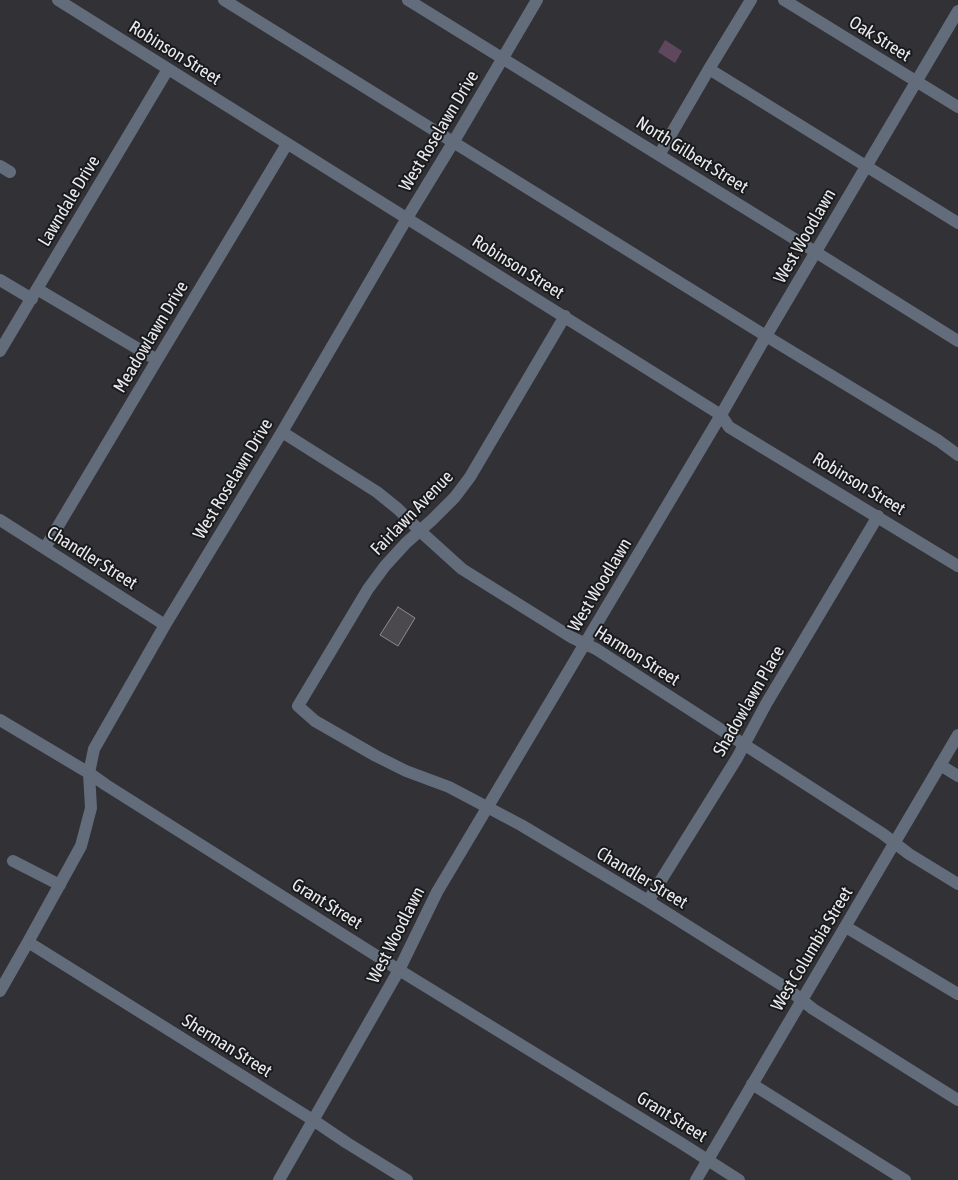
<!DOCTYPE html>
<html>
<head>
<meta charset="utf-8">
<style>
	body { margin:0 }
	canvas { display:block; background:#313136 }
</style>
</head>
<body>
<canvas width="958" height="1180"></canvas>
<script>
const ctx = document.querySelector('canvas').getContext('2d');
ctx.lineJoin = 'round';
function fill(path, color) { ctx.fillStyle = color; ctx.fill(path, 'evenodd'); }
const toPath = rows => new Path2D(rows.map(r => 'M' + r).join(''));
function strokePath(path, color, width, dash) { ctx.strokeStyle = color; ctx.lineWidth = width; ctx.lineCap = dash ? 'butt' : 'round'; ctx.setLineDash(dash || []); ctx.stroke(path); }
function drawText(font, color, halo, rows, align = 'center') {
  ctx.font = font + ' "Asap Condensed",sans-serif'; ctx.lineWidth = 4; ctx.setLineDash([]); ctx.textBaseline = 'middle'; ctx.strokeStyle = halo; ctx.fillStyle = color; for (const [text, x, y, turn = 0] of rows) {
    ctx.save(); ctx.translate(x, y); ctx.rotate((+turn || 0) * Math.PI / 180); ctx.textAlign = isNaN(turn) ? turn : align; if (halo) ctx.strokeText(text, 0, 0); ctx.fillText(text, 0, 0); ctx.restore();
  }
}
const green = toPath([
	[665,40,682,51,675,63,658,52]
]);
const building = toPath([
	[398,607,415,618,398,646,380,635,398,607]
]);
const minor = toPath([
	[58,0,721,415,729,427,958,566],
	[224,0,766,336,939,441,958,455],
	[408,0,806,246,958,341],
	[784,0,958,107],
	[709,69,958,223],
	[659,155,709,69,751,0],
	[0,166,10,172],
	[0,280,32,299],
	[37,289,157,360],
	[565,316,470,477,455,497,432,520,406,543,385,566,368,589,298,706,315,721,376,756,406,771,449,787,521,825,648,901,788,989,813,1009,958,1100],
	[0,351,168,69],
	[282,432,377,492,398,509,420,531,462,569,571,637,596,649,883,834,909,854,958,884],
	[0,520,165,625],
	[45,548,157,360,287,144],
	[0,720,89,773,106,785,399,970,681,1143,739,1180],
	[940,765,958,776],
	[13,861,60,885],
	[648,901,737,758,766,704,878,516],
	[846,927,958,994],
	[28,942,313,1120,347,1143,407,1180],
	[0,991,28,942,81,846,91,808,89,773,94,749,165,625,282,432,407,218,454,141,537,0],
	[752,1084,905,1180],
	[279,1180,399,970,437,892,721,415,766,336,958,11],
	[696,1180,958,735]
]);
const streetNames = [
	["Oak Street",880,39,32],
	["Robinson Street",175,53,32],
	["West Roselawn Drive",439,131,-59],
	["North Gilbert Street",692,155,32],
	["Lawndale Drive",69,201,-59],
	["West Woodlawn",805,236,-60],
	["Robinson Street",518,267,32],
	["Meadowlawn Drive",151,337,-59],
	["West Roselawn Drive",233,479,-59],
	["Robinson Street",859,484,31],
	["Fairlawn Avenue",412,513,-46],
	["Chandler Street",92,558,32],
	["West Woodlawn",600,585,-59],
	["Harmon Street",637,656,32],
	["Shadowlawn Place",749,701,-60],
	["Chandler Street",642,878,31],
	["Grant Street",327,904,32],
	["West Woodlawn",396,935,-63],
	["West Columbia Street",812,949,-59],
	["Sherman Street",227,1046,32],
	["Grant Street",672,1117,32]
];
fill(green, '#5f485e');
fill(building, '#4b494e');
strokePath(building, '#8d8b90', 1);
strokePath(minor, '#626c7b', 12);
drawText('18px', '#eaeaee', '#191a1c', streetNames);
</script>
</body>
</html>
